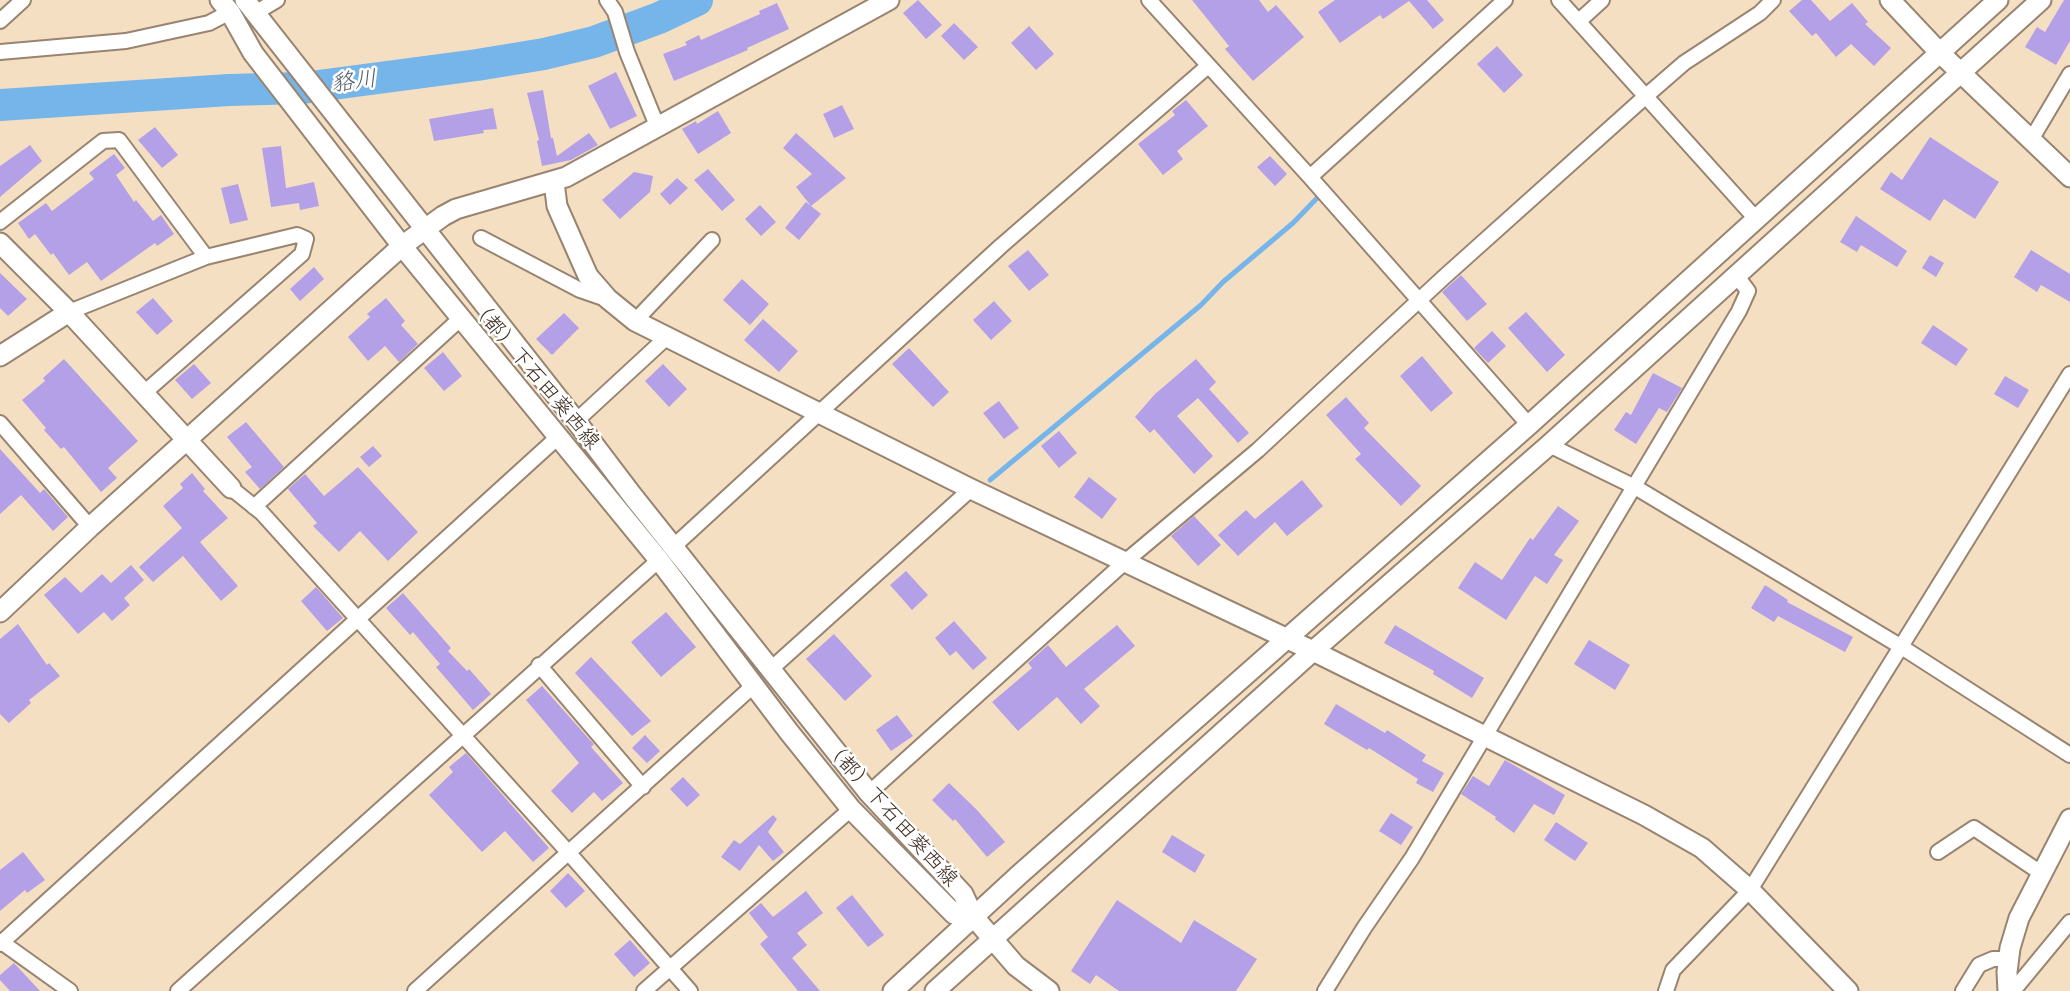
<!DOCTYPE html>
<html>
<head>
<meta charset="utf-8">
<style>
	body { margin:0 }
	canvas { display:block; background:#f4dfc3 }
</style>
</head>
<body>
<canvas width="2070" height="991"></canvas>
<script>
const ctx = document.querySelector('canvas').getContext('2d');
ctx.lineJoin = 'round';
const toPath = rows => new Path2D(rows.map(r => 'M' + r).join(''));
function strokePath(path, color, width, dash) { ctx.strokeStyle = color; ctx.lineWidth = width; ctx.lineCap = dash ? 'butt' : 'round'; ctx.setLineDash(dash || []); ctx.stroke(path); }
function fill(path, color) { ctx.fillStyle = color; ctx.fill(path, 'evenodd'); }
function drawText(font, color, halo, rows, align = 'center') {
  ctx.font = font + ' Mali,"Klee One",sans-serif'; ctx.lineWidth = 5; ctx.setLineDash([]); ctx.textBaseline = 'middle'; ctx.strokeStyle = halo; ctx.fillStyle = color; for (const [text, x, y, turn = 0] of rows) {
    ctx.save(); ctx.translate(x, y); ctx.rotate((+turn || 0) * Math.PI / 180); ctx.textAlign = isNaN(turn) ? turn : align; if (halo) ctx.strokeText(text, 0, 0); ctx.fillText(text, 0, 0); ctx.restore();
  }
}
const stream = toPath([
	[990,480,1201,305,1223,282,1293,223,1321,194,1321,192]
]);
const river = toPath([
	[0,105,229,90,303,88,477,65,544,54,594,42,659,18,697,0]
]);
const building = toPath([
	[918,0,942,25,926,39,903,13],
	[1192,0,1259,0,1268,12,1276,5,1304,37,1253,81,1225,49,1229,46],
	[1335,0,1427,0,1444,20,1433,29,1409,1,1383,19,1380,15,1340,43,1318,12],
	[1802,0,1811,0,1830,21,1852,3,1868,22,1865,24,1891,48,1874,66,1851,44,1836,57,1816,33,1812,36,1789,11],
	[2064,0,2070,0,2070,41,2056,65,2025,47,2037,27,2045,32],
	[777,3,789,29,747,48,748,50,674,81,663,54,687,45,685,42,699,35,701,40,760,14,759,11],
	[954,23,978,47,964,60,941,36],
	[1029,26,1054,54,1036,70,1011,43],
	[1497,46,1523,75,1504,93,1477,64],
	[616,72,637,116,610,129,588,86],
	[543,90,551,138,553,138,557,156,589,133,598,145,571,160,542,166,537,141,539,140,527,93],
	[1186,100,1208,126,1177,151,1183,159,1163,175,1138,144,1175,115,1172,111],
	[842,105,854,129,834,138,823,114],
	[493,108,497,129,483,130,484,133,434,141,429,119],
	[718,111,731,133,698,154,682,129,696,121,697,124],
	[155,127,178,155,162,168,138,140],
	[796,133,846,178,811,206,796,187,812,174,783,148],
	[1930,137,1999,182,1975,219,1944,199,1930,221,1880,189,1891,172,1902,180],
	[30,145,42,161,0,197,0,166],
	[281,146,286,188,314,182,319,206,300,210,299,203,271,207,262,148],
	[114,154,125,168,116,175,134,202,136,200,153,221,161,215,174,234,157,246,155,243,101,281,87,262,69,275,53,253,51,255,35,234,29,239,18,223,46,203,52,211,94,179,89,173],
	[1270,156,1287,174,1275,186,1257,167],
	[708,169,735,200,722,211,694,180],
	[634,172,653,176,650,192,620,219,602,200],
	[677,178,688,188,670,205,660,194],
	[238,184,248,220,230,224,221,188],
	[806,202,821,214,799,240,785,228],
	[760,205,776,222,761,236,745,219],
	[1856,216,1907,251,1897,267,1861,245,1857,252,1840,242],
	[1028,250,1049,275,1029,291,1008,266],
	[2031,250,2070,274,2070,302,2041,285,2037,292,2014,277],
	[1930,255,1944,263,1936,277,1922,268],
	[314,267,324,279,300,301,290,289],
	[0,273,27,299,8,316,0,308],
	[1461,275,1487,304,1467,321,1442,292],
	[742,279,769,304,750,325,723,300],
	[153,298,173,321,157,335,136,312],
	[386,298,405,321,401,325,418,344,399,362,385,346,368,361,348,337,370,317,367,314],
	[994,301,1012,321,991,340,973,320],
	[1526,312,1565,355,1547,372,1508,328],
	[564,313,579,328,552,355,536,339],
	[763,319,798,351,779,372,744,340],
	[1933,325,1968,349,1956,366,1921,343],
	[1492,331,1506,346,1488,363,1474,348],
	[909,348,949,392,933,407,892,364],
	[443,352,462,376,444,391,424,368],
	[1422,356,1453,393,1431,412,1400,376],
	[64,359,138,441,108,468,117,478,101,492,64,447,61,449,44,430,46,428,22,400,45,381,43,378],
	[1196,359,1216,382,1209,389,1249,433,1238,443,1198,398,1177,416,1213,456,1194,474,1154,429,1150,433,1135,417,1155,394],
	[194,364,211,383,192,399,175,380],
	[663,364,687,389,669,407,645,381],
	[1653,373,1682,388,1667,412,1659,408,1636,444,1614,430,1626,412,1631,415],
	[2005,376,2029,390,2018,408,1994,394],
	[1346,397,1369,423,1364,428,1421,486,1401,506,1355,459,1361,454,1326,415],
	[999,401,1019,428,1004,439,983,413],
	[246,422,284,467,260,489,245,472,252,467,227,437],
	[1059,431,1077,453,1059,468,1041,446],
	[373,446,382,456,369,467,360,457],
	[0,449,40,493,44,489,68,517,53,531,21,495,0,514],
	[358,467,418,532,388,561,360,531,339,552,313,526,317,523,288,489,305,474,324,496],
	[192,473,205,489,203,491,228,518,200,542,238,586,221,601,183,556,153,582,139,567,182,528,163,506,183,488,180,484],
	[1089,477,1117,499,1102,519,1074,497],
	[1302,480,1323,506,1287,536,1275,522,1238,556,1218,535,1246,510,1255,519],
	[1558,506,1579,521,1554,555,1563,560,1547,584,1535,576,1506,620,1458,588,1475,562,1502,580,1530,538,1533,540],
	[1194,516,1221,545,1198,566,1171,536],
	[131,565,144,580,124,598,130,605,112,621,104,612,78,634,44,595,65,577,81,593,102,574,111,583],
	[906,571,928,595,912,610,890,585],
	[1765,585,1788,600,1787,602,1853,637,1845,652,1778,616,1774,622,1751,608],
	[316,587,343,618,327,631,301,601],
	[403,593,451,648,448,651,467,671,469,669,491,694,473,710,436,667,440,664,413,632,410,635,386,608],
	[666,612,696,647,661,677,631,642],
	[954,621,987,658,973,670,956,651,950,656,935,638],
	[18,624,47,665,49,663,60,676,29,700,31,703,9,723,0,714,0,639],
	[1117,625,1135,646,1084,689,1100,706,1081,724,1057,697,1018,731,992,702,1032,668,1028,663,1048,645,1066,667],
	[1395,625,1484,678,1472,698,1433,674,1434,671,1384,643],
	[834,634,872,676,845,701,806,659],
	[1589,640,1630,665,1615,690,1574,664],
	[591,657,651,721,632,736,575,673],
	[542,686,589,739,594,744,591,747,623,783,602,801,594,792,572,813,551,791,579,763,526,700],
	[1336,704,1385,733,1387,730,1426,755,1422,761,1444,773,1433,792,1416,783,1418,779,1369,748,1367,750,1324,724],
	[897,715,913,736,891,751,876,730],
	[645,735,660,751,647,763,632,748],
	[466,753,549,848,533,862,505,831,482,852,429,795,453,772,449,767],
	[1505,760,1565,795,1554,815,1534,804,1514,833,1495,819,1496,817,1461,794,1473,776,1489,786],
	[683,777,700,795,687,807,670,789],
	[949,783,977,810,1005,842,987,857,955,819,953,821,932,800],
	[1391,813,1413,827,1401,845,1379,831],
	[773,815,777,819,768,832,784,852,773,861,759,845,740,871,721,857,734,840,740,844],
	[1556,822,1588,843,1575,861,1544,840],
	[1172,835,1205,855,1195,873,1162,852],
	[23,852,45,880,27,893,25,890,0,911,0,870],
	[568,873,585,891,566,908,550,891],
	[806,891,823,913,797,933,807,945,792,958,820,991,798,991,760,944,768,937,749,913,761,903,773,917],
	[852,895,884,935,868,947,836,908],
	[1117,900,1181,943,1194,920,1257,959,1236,991,1119,991,1096,975,1090,984,1071,971],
	[630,940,650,963,634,977,614,954],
	[14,963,40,991,10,991,0,980,0,975]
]);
const street = toPath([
	[607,0,615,12,627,52,658,128],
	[1149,0,1310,177,1529,425],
	[1559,0,1757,220],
	[255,13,277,0],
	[0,21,23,0],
	[1579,21,1602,0],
	[0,52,126,41,209,23,230,12],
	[2031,140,2070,74],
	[1310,177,1505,0],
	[0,222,103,141,119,140,206,257],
	[481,238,580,290,606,299],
	[69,312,206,257,297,235,306,239,302,254,144,393],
	[635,321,712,240],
	[576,421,667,337],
	[0,423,90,527],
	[1549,445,1635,487,1900,646,2070,755],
	[231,488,262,513,568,852,690,991],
	[254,507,460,319],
	[673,547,1001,246,1208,66],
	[539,665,643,787],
	[771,669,971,489],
	[869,793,1126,561,1258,450,1443,278,1646,96,1684,63,1760,13,1773,0],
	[1938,852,1974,828,2041,873],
	[0,941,70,991],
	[0,944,558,437],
	[178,991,659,560],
	[415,991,753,686],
	[644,991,851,809],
	[1325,991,1364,928,1412,858,1739,311,1748,291,1736,275],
	[1666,991,1673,970,1750,890,2070,374],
	[1963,991,1979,965,1993,959,2009,959],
	[2013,991,2070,922]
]);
const secondary = toPath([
	[220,0,230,12,253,53,402,246,659,560,789,732,851,809,954,914,973,916],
	[245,0,576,421,632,495,869,793,963,894,973,916,1016,966,1049,991],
	[1890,0,1939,52,2070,177],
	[554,182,557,206,588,276,608,299,635,321,971,489,1313,651,1644,815,1702,848,1750,890,1848,991],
	[0,243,69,312,231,488],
	[0,356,69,312],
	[0,612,90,527,402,246,443,216,456,209,566,177,889,0],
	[893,991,1020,874,1529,425,1998,0],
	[935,991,1313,651,1549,445,2041,0],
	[2008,991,2007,972,2010,948,2019,918,2070,819]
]);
const streetNames = [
	["（都）下石田葵西線",535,374,50],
	["（都）下石田葵西線",891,813,48]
];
const waterNames = [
	["貉川",354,81,-7]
];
strokePath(stream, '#76b5ea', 5);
strokePath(river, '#76b5ea', 32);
fill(building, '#b4a0e7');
strokePath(street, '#988470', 18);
strokePath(secondary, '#988470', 23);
strokePath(street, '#fff', 14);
strokePath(secondary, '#fff', 19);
drawText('21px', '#3b2a1e', '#fff', streetNames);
drawText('italic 23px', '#505b65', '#fff', waterNames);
</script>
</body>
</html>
